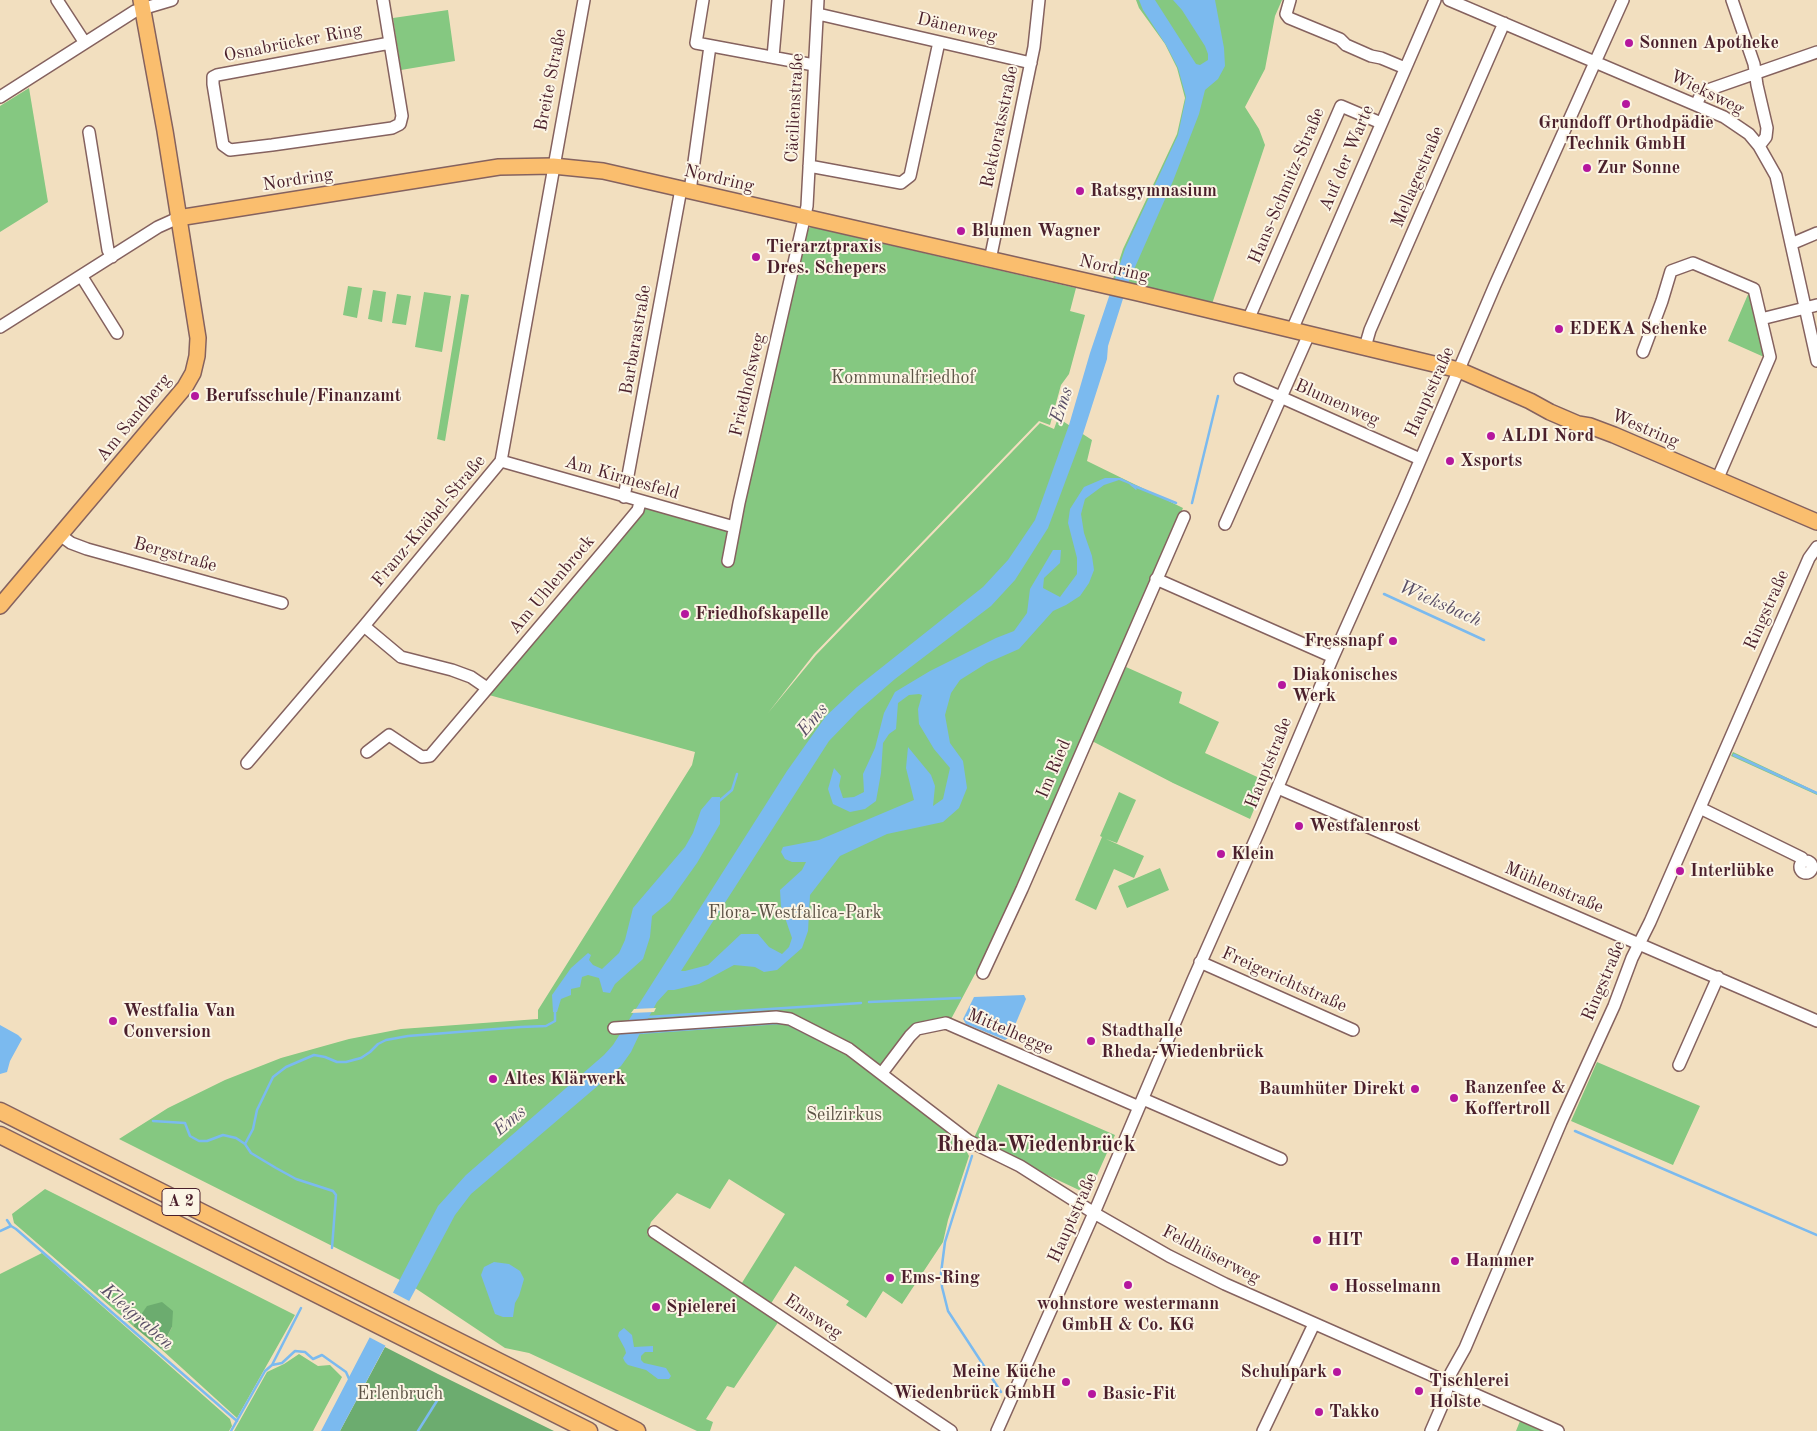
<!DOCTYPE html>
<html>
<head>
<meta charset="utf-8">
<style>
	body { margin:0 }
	canvas { display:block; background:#f2dfbf }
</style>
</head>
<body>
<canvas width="1817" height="1431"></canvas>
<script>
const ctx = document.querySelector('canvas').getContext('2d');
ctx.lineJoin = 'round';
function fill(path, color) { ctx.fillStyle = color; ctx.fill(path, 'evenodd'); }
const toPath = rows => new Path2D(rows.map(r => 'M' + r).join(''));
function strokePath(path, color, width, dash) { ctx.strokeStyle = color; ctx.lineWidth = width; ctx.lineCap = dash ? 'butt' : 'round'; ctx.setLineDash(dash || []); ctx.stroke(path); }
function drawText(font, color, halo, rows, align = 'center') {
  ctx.font = font + ' "Old Standard TT",serif'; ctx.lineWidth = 4; ctx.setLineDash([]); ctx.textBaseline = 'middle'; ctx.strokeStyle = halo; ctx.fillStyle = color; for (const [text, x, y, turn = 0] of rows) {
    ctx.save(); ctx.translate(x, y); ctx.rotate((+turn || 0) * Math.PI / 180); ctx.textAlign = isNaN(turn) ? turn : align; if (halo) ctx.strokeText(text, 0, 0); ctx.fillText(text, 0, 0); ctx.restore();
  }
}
const green = toPath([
	[1136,0,1282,0,1275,16,1265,69,1245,107,1259,129,1265,145,1212,304,1113,279,1123,249,1177,134,1185,98,1177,68,1165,44,1139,8],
	[448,10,455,61,401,70,393,18],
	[29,88,48,202,0,232,0,106],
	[811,227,1076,288,1070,311,1085,315,1069,374,1061,385,1050,425,1039,421,814,654,768,713,816,655,1040,423,1054,429,1058,418,1092,440,1087,461,1183,508,984,965,975,974,950,1021,916,1027,878,1074,959,1137,969,1156,948,1220,943,1242,902,1304,883,1291,866,1318,846,1305,849,1301,795,1266,770,1305,740,1286,785,1214,729,1179,710,1209,677,1193,651,1222,647,1234,779,1321,734,1388,727,1386,706,1419,713,1422,710,1431,697,1431,529,1353,505,1348,415,1288,398,1279,119,1139,168,1108,225,1080,281,1058,349,1039,401,1029,538,1019,538,1010,692,765,695,752,489,695,644,507,738,534,806,230],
	[348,286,362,288,357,318,343,315],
	[373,290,386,292,382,322,368,319],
	[424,292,451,296,442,352,415,347],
	[1749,292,1751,295,1764,357,1728,341],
	[397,294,411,296,406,325,392,323],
	[461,294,469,295,445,441,437,439],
	[1126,667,1182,692,1179,703,1219,722,1205,753,1266,781,1250,819,1173,783,1092,741],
	[1733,752,1817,792,1817,795,1731,756],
	[1119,792,1136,800,1117,843,1106,839,1144,856,1134,878,1114,869,1096,910,1075,900,1102,837,1100,836],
	[1160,868,1169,890,1127,908,1118,886],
	[1597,1062,1700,1106,1673,1165,1571,1121],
	[998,1084,1115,1135,1093,1184,1079,1190,1045,1174,1022,1160,974,1138],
	[45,1189,295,1315,237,1418,161,1349,172,1327,148,1306,133,1326,14,1223,12,1214],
	[42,1253,230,1419,232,1426,229,1431,0,1431,0,1274],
	[299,1354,318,1366,330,1365,342,1377,313,1431,234,1431,267,1372,284,1364],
	[1520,1421,1542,1431,1516,1431]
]);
const forest = toPath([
	[162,1302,173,1311,172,1327,161,1349,133,1326,147,1306],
	[385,1347,438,1374,554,1431,340,1431]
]);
const water = toPath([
	[1139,0,1155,0,1196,64,1200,65,1208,60,1208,54,1205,46,1182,10,1173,0,1215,0,1224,48,1225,66,1218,79,1205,90,1199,114,1173,181,1128,283,1108,346,1107,359,1083,434,1048,528,1015,580,991,606,895,679,858,711,829,741,681,971,685,971,708,965,741,934,758,934,769,947,782,954,789,947,792,938,781,906,780,890,802,870,806,862,792,862,785,859,781,852,783,847,819,840,914,800,906,768,908,747,931,775,935,786,933,806,943,799,950,768,934,749,919,724,918,709,922,695,919,694,909,695,898,703,896,729,889,734,883,743,881,773,876,801,865,809,850,812,833,804,828,789,834,768,841,776,839,786,843,798,854,797,864,792,863,774,875,748,884,713,895,692,930,671,996,638,1014,631,1027,613,1030,589,1053,550,1061,550,1060,563,1044,578,1043,588,1060,597,1077,574,1077,558,1068,523,1070,509,1084,487,1105,478,1121,478,1131,483,1137,489,1136,490,1129,484,1119,480,1104,485,1085,499,1081,514,1084,533,1092,556,1094,570,1089,583,1080,596,1066,605,1053,611,1019,649,987,663,960,680,951,693,945,715,950,743,963,761,967,788,959,808,943,822,887,834,840,856,810,895,808,931,802,948,777,970,764,972,755,967,734,965,699,984,674,990,668,990,657,1002,640,1033,631,1052,621,1066,471,1194,455,1215,340,1431,321,1431,438,1206,466,1175,604,1055,613,1045,787,771,826,716,857,687,983,587,1008,560,1035,520,1069,425,1090,353,1125,249,1178,135,1186,97,1178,68,1166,45,1143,10],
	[712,797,720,797,720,824,697,863,670,901,652,916,650,937,643,959,615,984,610,993,603,992,599,978,588,975,582,977,580,987,571,989,571,995,561,999,557,1012,553,1012,552,995,571,968,588,953,591,955,589,960,593,965,602,969,619,953,625,940,633,908,685,847,693,833,701,810],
	[1024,995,1026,999,1010,1037,1005,1040,966,1024,963,1019,974,997],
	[0,1025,18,1035,22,1039,10,1061,7,1072,0,1074],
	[494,1262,509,1264,520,1271,524,1279,519,1296,515,1303,513,1317,503,1317,495,1314,481,1275,484,1267],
	[624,1328,632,1335,634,1347,653,1346,653,1352,645,1352,641,1356,641,1360,644,1363,666,1368,671,1376,669,1379,658,1379,646,1370,628,1365,625,1362,623,1358,626,1353,625,1349,618,1336,619,1332]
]);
const pier = toPath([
	[656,1008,654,1012,631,1013,634,1009],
	[390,1291,411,1302,388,1347,367,1336]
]);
const stream = toPath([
	[1132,485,1176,503],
	[1192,503,1218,396],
	[1384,594,1484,640],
	[1734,755,1817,793],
	[718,802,732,790,737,774],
	[869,1002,960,998],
	[648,1017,861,1003],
	[638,1033,778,1023,787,1024,827,1044],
	[153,1121,185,1123,190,1136,199,1141,207,1141,223,1135,236,1138,245,1144,251,1153,276,1168,296,1179,333,1191,336,1195,332,1248],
	[1575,1131,1817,1235],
	[245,1144,253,1129,257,1110,273,1077,286,1067,314,1055,325,1057,337,1062,346,1062,361,1058,370,1052,378,1044,386,1040,408,1036,521,1027,546,1026,555,1021,555,1009],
	[972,1156,945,1242,941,1273,942,1287,948,1311,1001,1392],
	[7,1220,11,1226],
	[0,1231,11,1226,16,1229,237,1421],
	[272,1365,301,1308],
	[231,1431,265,1371,272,1365,282,1363,295,1351,305,1352,313,1359,322,1355,346,1372,350,1381],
	[418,1431,440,1396]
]);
const minor = toPath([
	[57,0,85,43],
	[383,0,402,116,400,124,392,128,272,145,230,150,223,145,213,84,213,77,217,75,390,43],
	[703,0,696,43,814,65],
	[1290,0,1286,14,1289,18,1340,39,1346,45,1371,56,1381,58,1405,68],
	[1449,0,1696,105,1724,117,1749,134,1759,146,1776,176,1817,361],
	[1732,0,1754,64,1757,85,1767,128,1766,137,1759,146],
	[818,14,1031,63],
	[773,57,778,0],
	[0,97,135,11,172,0],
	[1696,105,1702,92,1817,52],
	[89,132,108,250,112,257],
	[809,166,901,183,910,176,939,42],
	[690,191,710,46],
	[1791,244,1817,233],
	[990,260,1034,47,1039,0],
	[82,277,117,333],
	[1761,319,1817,305],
	[1248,320,1341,106,1381,123],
	[0,327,158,227,178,218],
	[1292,330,1435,0],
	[1365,347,1370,330,1504,23],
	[1643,352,1662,301,1671,271,1693,263,1754,289,1770,357,1717,480],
	[1240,379,1420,459],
	[501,461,734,527],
	[624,497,681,189],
	[1225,524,1309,334],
	[60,535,71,543,87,549,282,603],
	[728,561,739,503,807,206,818,0],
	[1156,579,1333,657],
	[364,626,401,657,452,670,471,677,487,688],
	[367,752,389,735,422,757,430,756,608,546,638,510,640,502],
	[247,763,364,626,501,461,584,0],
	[1278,788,1817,1021],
	[1700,808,1802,858,1803,861],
	'1800 867a6 6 0 1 1 12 0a6 6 0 1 1-12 0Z',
	[1200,962,1353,1030],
	[983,973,1022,889,1184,517],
	[614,1028,776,1017,790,1019,849,1049,969,1141,1020,1166,1094,1213,1169,1256,1225,1284,1558,1431],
	[1679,1065,1718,977],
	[882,1073,910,1036,917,1029,946,1023,1139,1107],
	[1143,1099,1281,1159],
	[654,1232,951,1431],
	[997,1431,1094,1213,1193,980,1260,829,1333,657,1404,498,1495,285,1623,0],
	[1263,1431,1314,1324],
	[1431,1431,1444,1401,1451,1373,1465,1348,1561,1122,1614,1006,1632,958,1650,922,1809,558,1817,547]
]);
const major = toPath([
	[178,218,499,167,553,166,603,171,1138,293,1459,370,1530,401,1550,412,1578,424,1590,426,1614,435,1817,522],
	[0,606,185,387,193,373,197,356,198,338,165,131,141,0]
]);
const highway = toPath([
	[0,1111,637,1431],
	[0,1135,589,1431]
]);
const markers = [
	[1629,43,5,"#b5179e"],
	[1626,104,5,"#b5179e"],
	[1587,168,5,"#b5179e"],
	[1080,191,5,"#b5179e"],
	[961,231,5,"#b5179e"],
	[756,257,5,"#b5179e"],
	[1559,329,5,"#b5179e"],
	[195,396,5,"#b5179e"],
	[1491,436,5,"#b5179e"],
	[1450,461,5,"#b5179e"],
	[685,614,5,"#b5179e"],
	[1393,641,5,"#b5179e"],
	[1282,685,5,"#b5179e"],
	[1299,826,5,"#b5179e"],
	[1221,854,5,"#b5179e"],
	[1680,871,5,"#b5179e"],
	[113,1021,5,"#b5179e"],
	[1091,1041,5,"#b5179e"],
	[493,1079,5,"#b5179e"],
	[1415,1089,5,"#b5179e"],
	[1454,1098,5,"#b5179e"],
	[1317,1240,5,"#b5179e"],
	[1455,1261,5,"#b5179e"],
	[890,1278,5,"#b5179e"],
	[1128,1285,5,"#b5179e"],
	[1334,1287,5,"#b5179e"],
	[656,1307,5,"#b5179e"],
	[1337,1372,5,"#b5179e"],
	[1066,1382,5,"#b5179e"],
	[1419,1391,5,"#b5179e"],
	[1092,1394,5,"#b5179e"],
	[1319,1412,5,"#b5179e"]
];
const shields = [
	[181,1202,38]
];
const shieldNames = [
	["A 2",181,1202]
];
const streetNames = [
	["Dänenweg",957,28,13],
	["Osnabrücker Ring",293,43,-11],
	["Breite Straße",551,80,-79],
	["Wieksweg",1707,93,26],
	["Cäcilienstraße",795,108,-87],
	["Rektoratsstraße",1000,127,-78],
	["Auf der Warte",1347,158,-67],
	["Mellagestraße",1418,177,-67],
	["Nordring",719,179,13],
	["Nordring",298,180,-9],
	["Hans-Schmitz-Straße",1287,186,-67],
	["Nordring",1114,269,13],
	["Barbarastraße",636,340,-80],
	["Friedhofsweg",748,385,-77],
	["Hauptstraße",1430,392,-66],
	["Blumenweg",1337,403,24],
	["Am Sandberg",134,418,-51],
	["Westring",1645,429,23],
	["Am Kirmesfeld",622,478,16],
	["Franz-Knöbel-Straße",429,521,-50],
	["Bergstraße",175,555,16],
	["Am Uhlenbrock",552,585,-50],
	["Ringstraße",1767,610,-66],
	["Hauptstraße",1269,763,-68],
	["Im Ried",1054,769,-67],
	["Mühlenstraße",1554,888,23],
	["Freigerichtstraße",1284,980,24],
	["Ringstraße",1604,981,-67],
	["Mittelhegge",1010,1032,23],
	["Hauptstraße",1073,1218,-66],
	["Feldhüserweg",1211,1255,27],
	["Emsweg",813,1317,34]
];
const poiNames = [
	["Sonnen Apotheke",1639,43],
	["Grundoff Orthodpädie",1626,123,"center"],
	["Technik GmbH",1626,144,"center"],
	["Zur Sonne",1597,168],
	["Ratsgymnasium",1090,191],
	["Blumen Wagner",971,231],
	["Tierarztpraxis",766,247],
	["Dres. Schepers",766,268],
	["EDEKA Schenke",1569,329],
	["Berufsschule/Finanzamt",205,396],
	["ALDI Nord",1501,436],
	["Xsports",1460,461],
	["Friedhofskapelle",695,614],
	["Fressnapf",1383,641,"right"],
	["Diakonisches",1292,675],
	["Werk",1292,696],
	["Westfalenrost",1309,826],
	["Klein",1231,854],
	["Interlübke",1690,871],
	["Westfalia Van",123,1011],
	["Conversion",123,1032],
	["Stadthalle",1101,1031],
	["Rheda-Wiedenbrück",1101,1052],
	["Altes Klärwerk",503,1079],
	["Ranzenfee &",1464,1088],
	["Koffertroll",1464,1109],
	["Baumhüter Direkt",1405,1089,"right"],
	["HIT",1327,1240],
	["Hammer",1465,1261],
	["Ems-Ring",900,1278],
	["Hosselmann",1344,1287],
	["wohnstore westermann",1128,1304,"center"],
	["GmbH & Co. KG",1128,1325,"center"],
	["Spielerei",666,1307],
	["Meine Küche",1056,1372,"right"],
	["Wiedenbrück GmbH",1056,1393,"right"],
	["Schuhpark",1327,1372,"right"],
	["Tischlerei",1429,1381],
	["Holste",1429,1402],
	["Basic-Fit",1102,1394],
	["Takko",1329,1412]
];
const parkNames = [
	["Kommunalfriedhof",903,378],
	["Flora-Westfalica-Park",795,913],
	["Seilzirkus",844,1115],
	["Erlenbruch",400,1394]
];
const waterNames = [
	["Ems",1062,405,-72],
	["Wieksbach",1440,604,24],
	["Ems",813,720,-50],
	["Ems",510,1121,-40],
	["Kleigraben",137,1317,41]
];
const districtNames = [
	["Rheda-Wiedenbrück",1036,1145]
];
fill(green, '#85c881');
fill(forest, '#6cac6f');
fill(water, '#7bbaef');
fill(pier, '#f2dfbf');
strokePath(stream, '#7bbaef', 2.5);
strokePath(minor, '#85625f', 14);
strokePath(major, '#85625f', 18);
strokePath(highway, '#85625f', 19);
strokePath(minor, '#fff', 11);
strokePath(major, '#fabe6e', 15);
strokePath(highway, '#fabe6e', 16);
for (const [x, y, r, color] of markers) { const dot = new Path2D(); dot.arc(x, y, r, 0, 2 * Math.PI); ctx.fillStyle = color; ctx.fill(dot); strokePath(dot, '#fcf5e5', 2); }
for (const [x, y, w] of shields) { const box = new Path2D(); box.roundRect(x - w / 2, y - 13.5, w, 27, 4); ctx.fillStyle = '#fcf5e5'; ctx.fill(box); strokePath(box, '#4a1f2b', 1); }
drawText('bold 16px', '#4a1f2b', null, shieldNames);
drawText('18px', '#4a1f2b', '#fcf5e5', streetNames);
drawText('bold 18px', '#4a1f2b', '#fcf5e5', poiNames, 'left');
drawText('18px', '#5c5245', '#fcf5e5', parkNames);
drawText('italic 19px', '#594e66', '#fcf5e5', waterNames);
drawText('bold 22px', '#4a1f2b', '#fcf5e5', districtNames);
</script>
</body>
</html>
